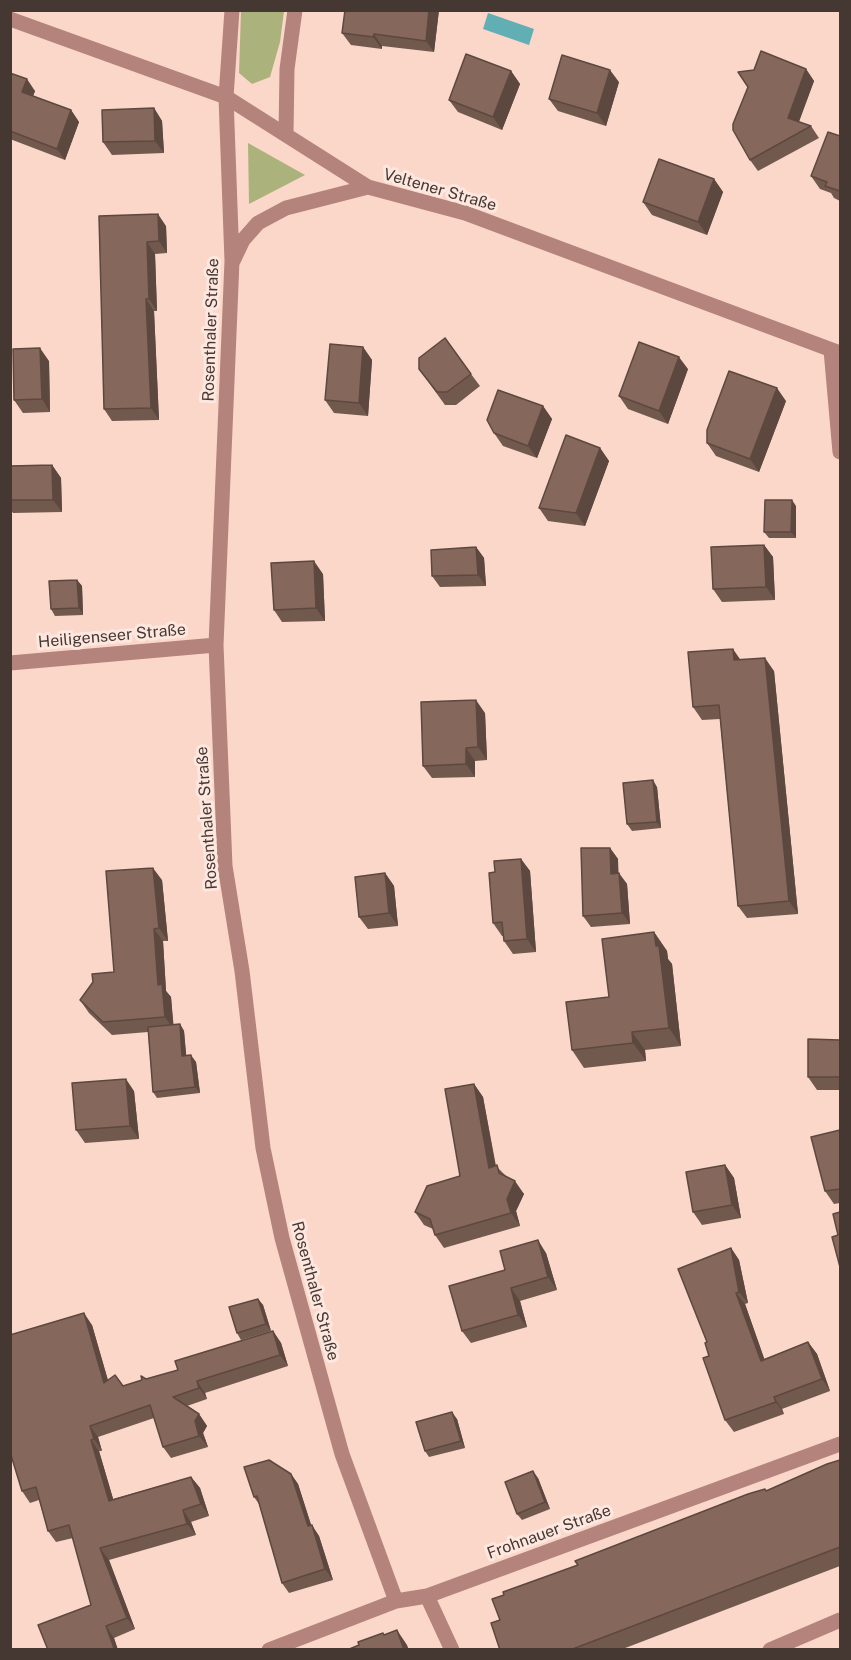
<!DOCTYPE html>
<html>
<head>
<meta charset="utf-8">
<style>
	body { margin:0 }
	#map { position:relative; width:851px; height:1660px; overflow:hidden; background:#fad7c9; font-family:"Public Sans",sans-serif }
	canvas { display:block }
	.frame { position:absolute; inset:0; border:12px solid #453732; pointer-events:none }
</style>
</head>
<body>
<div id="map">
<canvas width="851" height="1660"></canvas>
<div class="frame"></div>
</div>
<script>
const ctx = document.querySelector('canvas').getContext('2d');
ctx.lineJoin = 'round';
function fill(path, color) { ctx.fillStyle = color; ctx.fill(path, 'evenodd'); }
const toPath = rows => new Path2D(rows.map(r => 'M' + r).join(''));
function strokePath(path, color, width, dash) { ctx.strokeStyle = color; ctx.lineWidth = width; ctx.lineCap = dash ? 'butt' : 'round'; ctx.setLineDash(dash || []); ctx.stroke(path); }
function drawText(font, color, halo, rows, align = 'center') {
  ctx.font = font + ' "Public Sans",sans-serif'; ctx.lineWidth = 6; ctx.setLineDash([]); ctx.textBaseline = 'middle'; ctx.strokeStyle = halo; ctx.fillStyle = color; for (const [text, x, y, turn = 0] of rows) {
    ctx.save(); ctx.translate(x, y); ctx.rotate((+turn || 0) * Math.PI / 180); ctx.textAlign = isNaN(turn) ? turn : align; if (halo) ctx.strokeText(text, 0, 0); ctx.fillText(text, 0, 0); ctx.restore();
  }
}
const green = toPath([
	[241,11,284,11,280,42,270,77,252,84,239,73],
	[248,143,305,175,249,204]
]);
const water = toPath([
	[488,13,534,29,529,45,483,29]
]);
const minor = toPath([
	[232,10,226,97,232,261,216,645,225,866,242,971,263,1148,282,1238,342,1454,396,1601],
	[10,19,226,97,368,187,465,213,840,353],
	[286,134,287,69,295,10],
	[233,261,243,240,258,223,286,208,368,187],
	[831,350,840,452],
	[10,663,216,645],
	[427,1596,452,1650],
	[269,1650,396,1601,427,1596,840,1444],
	[770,1650,840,1620]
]);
const wall = toPath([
	[439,10,434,52,382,46,382,49,351,45,342,33],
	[806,69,814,81,799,122,811,126,819,138,758,171,750,160],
	[511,71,520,84,502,130,458,112,449,100],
	[10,73,35,91,33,96,71,110,79,122,65,160,10,139],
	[619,82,606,126,558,111,549,99],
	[154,108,162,121,164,153,112,155,103,142],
	[840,136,840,201,834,198,831,193,820,189,811,176],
	[714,179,723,192,707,235,652,215,643,202],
	[99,216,166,226,167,253,155,254,157,311,154,311,159,420,112,421,104,409],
	[363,347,372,360,368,416,334,413,325,400],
	[49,361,50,412,23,413,14,400],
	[419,369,471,374,480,386,456,405,445,405],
	[688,369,668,424,628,409,619,396],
	[786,401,759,472,716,456,707,443],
	[543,406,552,419,537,458,503,446,494,433],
	[600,448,609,461,585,526,548,521,539,508],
	[52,465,61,478,62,512,13,513,10,509,10,466],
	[796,506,796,538,769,538,764,532],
	[764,545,773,557,775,600,722,602,713,589],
	[476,547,484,558,486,586,440,587,432,576],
	[323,574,325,621,282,622,274,610],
	[77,580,82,586,83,615,55,616,51,609],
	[740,660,774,671,798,914,747,918,738,906,720,719,702,720,693,707],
	[485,713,487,760,475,761,475,777,432,778,423,766],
	[657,787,661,828,632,831,627,824],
	[610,848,618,859,618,873,627,884,630,924,591,927,583,916],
	[521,859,530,871,536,952,513,954,504,941,503,936,502,936,493,923,495,872],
	[385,873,394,886,398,926,368,929,359,917],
	[162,880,168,941,163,941,166,991,171,997,173,1025,180,1024,184,1031,186,1056,196,1062,200,1093,157,1098,153,1092,148,1032,112,1035,89,1013,80,1000,114,972],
	[654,932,667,951,668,959,672,964,681,1046,645,1050,646,1061,584,1068,572,1050],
	[840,1040,840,1090,817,1090,808,1077],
	[474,1084,483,1097,496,1166,524,1194,516,1211,520,1226,444,1248,435,1235,433,1229,424,1225,415,1212,460,1176],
	[134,1091,139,1139,85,1143,76,1130],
	[840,1130,840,1203,834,1204,825,1191],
	[725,1165,734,1178,741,1218,702,1225,693,1212],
	[731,1248,739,1260,748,1303,745,1304,764,1359,808,1342,817,1354,830,1391,782,1409,784,1414,734,1432,725,1420,709,1356],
	[546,1253,557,1290,520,1301,527,1327,471,1343,462,1331,505,1270],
	[258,1299,263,1305,271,1331,241,1340,237,1333],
	[92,1325,108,1380,123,1386,178,1370,273,1331,281,1343,288,1366,205,1393,207,1399,187,1406,199,1414,207,1426,203,1433,208,1447,171,1458,163,1447,154,1418,98,1437,102,1451,99,1451,113,1499,191,1477,200,1488,209,1516,191,1522,196,1535,109,1560,135,1629,114,1638,118,1650,48,1650,91,1605,73,1538,56,1542,48,1531,39,1500,30,1503,22,1491,10,1452,10,1332,11,1335],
	[457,1419,465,1448,429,1457,425,1451],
	[840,1460,840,1566,620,1650,500,1650,500,1620,578,1565,765,1489,767,1491],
	[291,1474,298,1484,311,1525,319,1536,333,1580,289,1593,282,1583,259,1504,254,1497],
	[538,1478,550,1509,522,1520,517,1514]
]);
const shadedWall = toPath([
	[429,10,439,10,434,52,426,41],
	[374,34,382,46,382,49,373,37],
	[806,69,814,81,796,129,788,118],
	[610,70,619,82,606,126,597,113],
	[511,71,520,84,502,130,493,117],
	[27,79,35,91,30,104,22,92],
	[154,108,162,121,164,153,155,141],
	[71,110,79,122,65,160,57,149],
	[714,179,723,192,707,235,698,222],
	[158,214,166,226,167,253,159,241],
	[147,242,155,254,157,311,149,299],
	[146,299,154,311,159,420,151,408],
	[363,347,372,360,368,416,359,403],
	[40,348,49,361,50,412,42,399],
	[679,357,688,369,668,424,659,411],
	[777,388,786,401,759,472,750,459],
	[543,406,552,419,537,458,528,446],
	[600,448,609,461,585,526,576,513],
	[52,465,61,478,62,512,53,500],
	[792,500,796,506,796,538,791,532],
	[764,545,773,557,775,600,766,587],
	[476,547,484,558,486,586,478,575],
	[314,561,323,574,325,621,316,608],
	[77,580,82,586,83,615,79,608],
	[733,649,742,662,734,660],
	[765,658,774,671,798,914,789,901],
	[476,700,485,713,487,760,478,747],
	[466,748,475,761,475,777,466,764],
	[653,780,657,787,661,828,657,822],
	[610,848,618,859,619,885,611,874],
	[521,859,530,871,536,952,527,939],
	[153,868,162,880,168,941,159,928],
	[385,873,394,886,398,926,389,913],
	[619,873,627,884,630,924,622,913],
	[154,929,163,941,166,991,171,997,174,1030,165,1017,158,985],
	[654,932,667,951,668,959,672,964,681,1046,669,1028],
	[180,1024,184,1031,187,1063,182,1056],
	[632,1032,645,1050,646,1061,633,1043],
	[191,1055,196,1062,200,1093,195,1087],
	[126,1079,134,1091,139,1139,130,1126],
	[474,1084,483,1097,498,1180,489,1168],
	[725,1165,734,1178,741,1218,732,1205],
	[515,1181,524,1194,516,1211,520,1226,511,1213,507,1199],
	[538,1240,546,1253,557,1290,548,1277],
	[731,1248,739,1260,748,1303,739,1292],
	[511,1288,520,1301,527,1327,518,1315],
	[736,1293,745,1304,769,1372,761,1361],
	[258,1299,263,1305,271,1331,266,1324],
	[84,1313,92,1325,112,1395,104,1383],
	[273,1331,281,1343,288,1366,280,1355],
	[808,1342,817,1354,830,1391,822,1379],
	[197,1381,205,1393,207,1399,199,1388],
	[774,1397,782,1409,784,1414,776,1402],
	[452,1412,457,1419,465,1448,461,1441],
	[199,1414,207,1426,203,1433,208,1447,199,1436,195,1421],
	[90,1426,98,1437,102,1451,94,1439],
	[91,1440,99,1451,117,1512,109,1501],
	[533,1471,538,1478,550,1509,545,1502],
	[291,1474,298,1484,315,1537,308,1526],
	[191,1477,200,1488,209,1516,201,1504],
	[183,1510,191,1522,196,1535,187,1524],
	[312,1525,319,1536,333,1580,325,1569],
	[100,1548,109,1560,135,1629,127,1618],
	[106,1626,114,1638,118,1650,115,1650,114,1648],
	[397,1630,407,1645,409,1650,404,1650]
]);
const building = toPath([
	[345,10,429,10,426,41,374,34,373,37,342,33,345,10],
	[761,51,806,69,788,118,811,126,750,160,733,130,733,124,748,87,738,72,754,70,761,51],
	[466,54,511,71,493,117,449,100,466,54],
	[562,55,610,70,597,113,549,99,562,55],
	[10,73,27,79,22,92,71,110,57,149,10,131,10,73],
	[154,108,155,141,103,142,102,110,154,108],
	[828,132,840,136,840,191,825,186,827,182,811,176,828,132],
	[659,159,714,179,698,222,643,202,659,159],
	[158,214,159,241,147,242,149,299,146,299,151,408,104,409,99,216,158,214],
	[445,338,471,374,447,392,437,392,419,369,419,358,445,338],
	[639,342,679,357,659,411,619,396,639,342],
	[330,344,363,347,359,403,325,400,330,344],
	[40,348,42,399,14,400,13,349,40,348],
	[729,371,777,388,750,459,707,443,707,430,729,371],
	[498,390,543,406,528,446,494,433,487,420,498,390],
	[566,435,600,448,576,513,539,508,566,435],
	[52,465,53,500,10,500,10,466,52,465],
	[765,500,792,500,791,532,764,532,765,500],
	[764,545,766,587,713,589,711,547,764,545],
	[476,547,478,575,432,576,431,550,476,547],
	[314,561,316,608,274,610,271,563,314,561],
	[77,580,79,608,51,609,49,581,77,580],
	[733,649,734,660,765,658,789,901,738,906,719,705,693,707,688,652,733,649],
	[476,700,478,747,466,748,466,764,423,766,421,702,476,700],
	[653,780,657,822,627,824,623,783,653,780],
	[581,848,610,848,611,874,619,873,622,913,583,916,581,848],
	[521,859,527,939,504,941,502,922,493,923,489,873,495,872,494,861,521,859],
	[153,868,159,928,154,929,158,985,162,984,165,1017,103,1022,80,1000,93,982,92,974,114,972,106,871,153,868],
	[385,873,389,913,359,917,355,877,385,873],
	[654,932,656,946,659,946,669,1028,632,1032,633,1043,572,1050,566,1002,609,997,602,939,654,932],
	[180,1024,182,1056,191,1055,195,1087,153,1092,148,1027,180,1024],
	[808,1039,840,1040,840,1077,808,1077,808,1039],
	[126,1079,130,1126,76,1130,72,1083,126,1079],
	[474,1084,489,1168,497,1165,499,1173,515,1181,507,1199,511,1213,435,1235,430,1219,415,1212,427,1186,460,1176,445,1089,474,1084],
	[840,1130,840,1189,825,1191,811,1137,840,1130],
	[725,1165,732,1205,693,1212,686,1172,725,1165],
	[840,1212,840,1267,832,1237,838,1235,833,1214,840,1212],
	[538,1240,548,1277,511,1288,518,1315,462,1331,449,1286,505,1270,500,1251,538,1240],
	[731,1248,739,1292,736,1293,761,1361,808,1342,822,1379,774,1397,776,1402,725,1420,703,1358,709,1356,705,1343,707,1342,678,1269,731,1248],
	[258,1299,266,1324,237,1333,229,1307,258,1299],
	[84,1313,104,1383,115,1375,123,1386,142,1380,141,1376,146,1379,178,1370,175,1361,273,1331,280,1355,197,1381,199,1388,173,1397,199,1414,195,1421,199,1436,163,1447,150,1405,90,1426,94,1439,91,1440,109,1501,191,1477,201,1504,183,1510,187,1524,100,1548,127,1618,106,1626,114,1648,110,1650,48,1650,38,1625,91,1605,69,1525,48,1531,36,1487,22,1491,10,1452,10,1335,84,1313],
	[452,1412,461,1441,425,1451,416,1422,452,1412],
	[269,1460,291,1474,308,1526,312,1525,325,1569,282,1583,257,1496,254,1497,244,1467,269,1460],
	[840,1460,840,1547,570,1650,500,1650,491,1623,500,1620,492,1599,504,1595,503,1592,578,1565,575,1561,748,1494,765,1489,766,1491,827,1464,840,1460],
	[533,1471,545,1502,517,1514,505,1482,533,1471],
	[397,1630,404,1650,347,1650,359,1645,358,1642,383,1633,384,1635,397,1630]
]);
const streetNames = [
	["Veltener Straße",440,190,16],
	["Rosenthaler Straße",211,330,-88],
	["Heiligenseer Straße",112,636,-5],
	["Rosenthaler Straße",207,818,-94],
	["Rosenthaler Straße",315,1291,75],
	["Frohnauer Straße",549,1532,-20]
];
fill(green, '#acb27b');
fill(water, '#61afb5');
strokePath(minor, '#b4837c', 15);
fill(wall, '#72594e');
fill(shadedWall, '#5d4840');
fill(building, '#85675b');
strokePath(building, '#5d4840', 1.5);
drawText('16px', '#453732', '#fde7df', streetNames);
</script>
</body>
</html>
